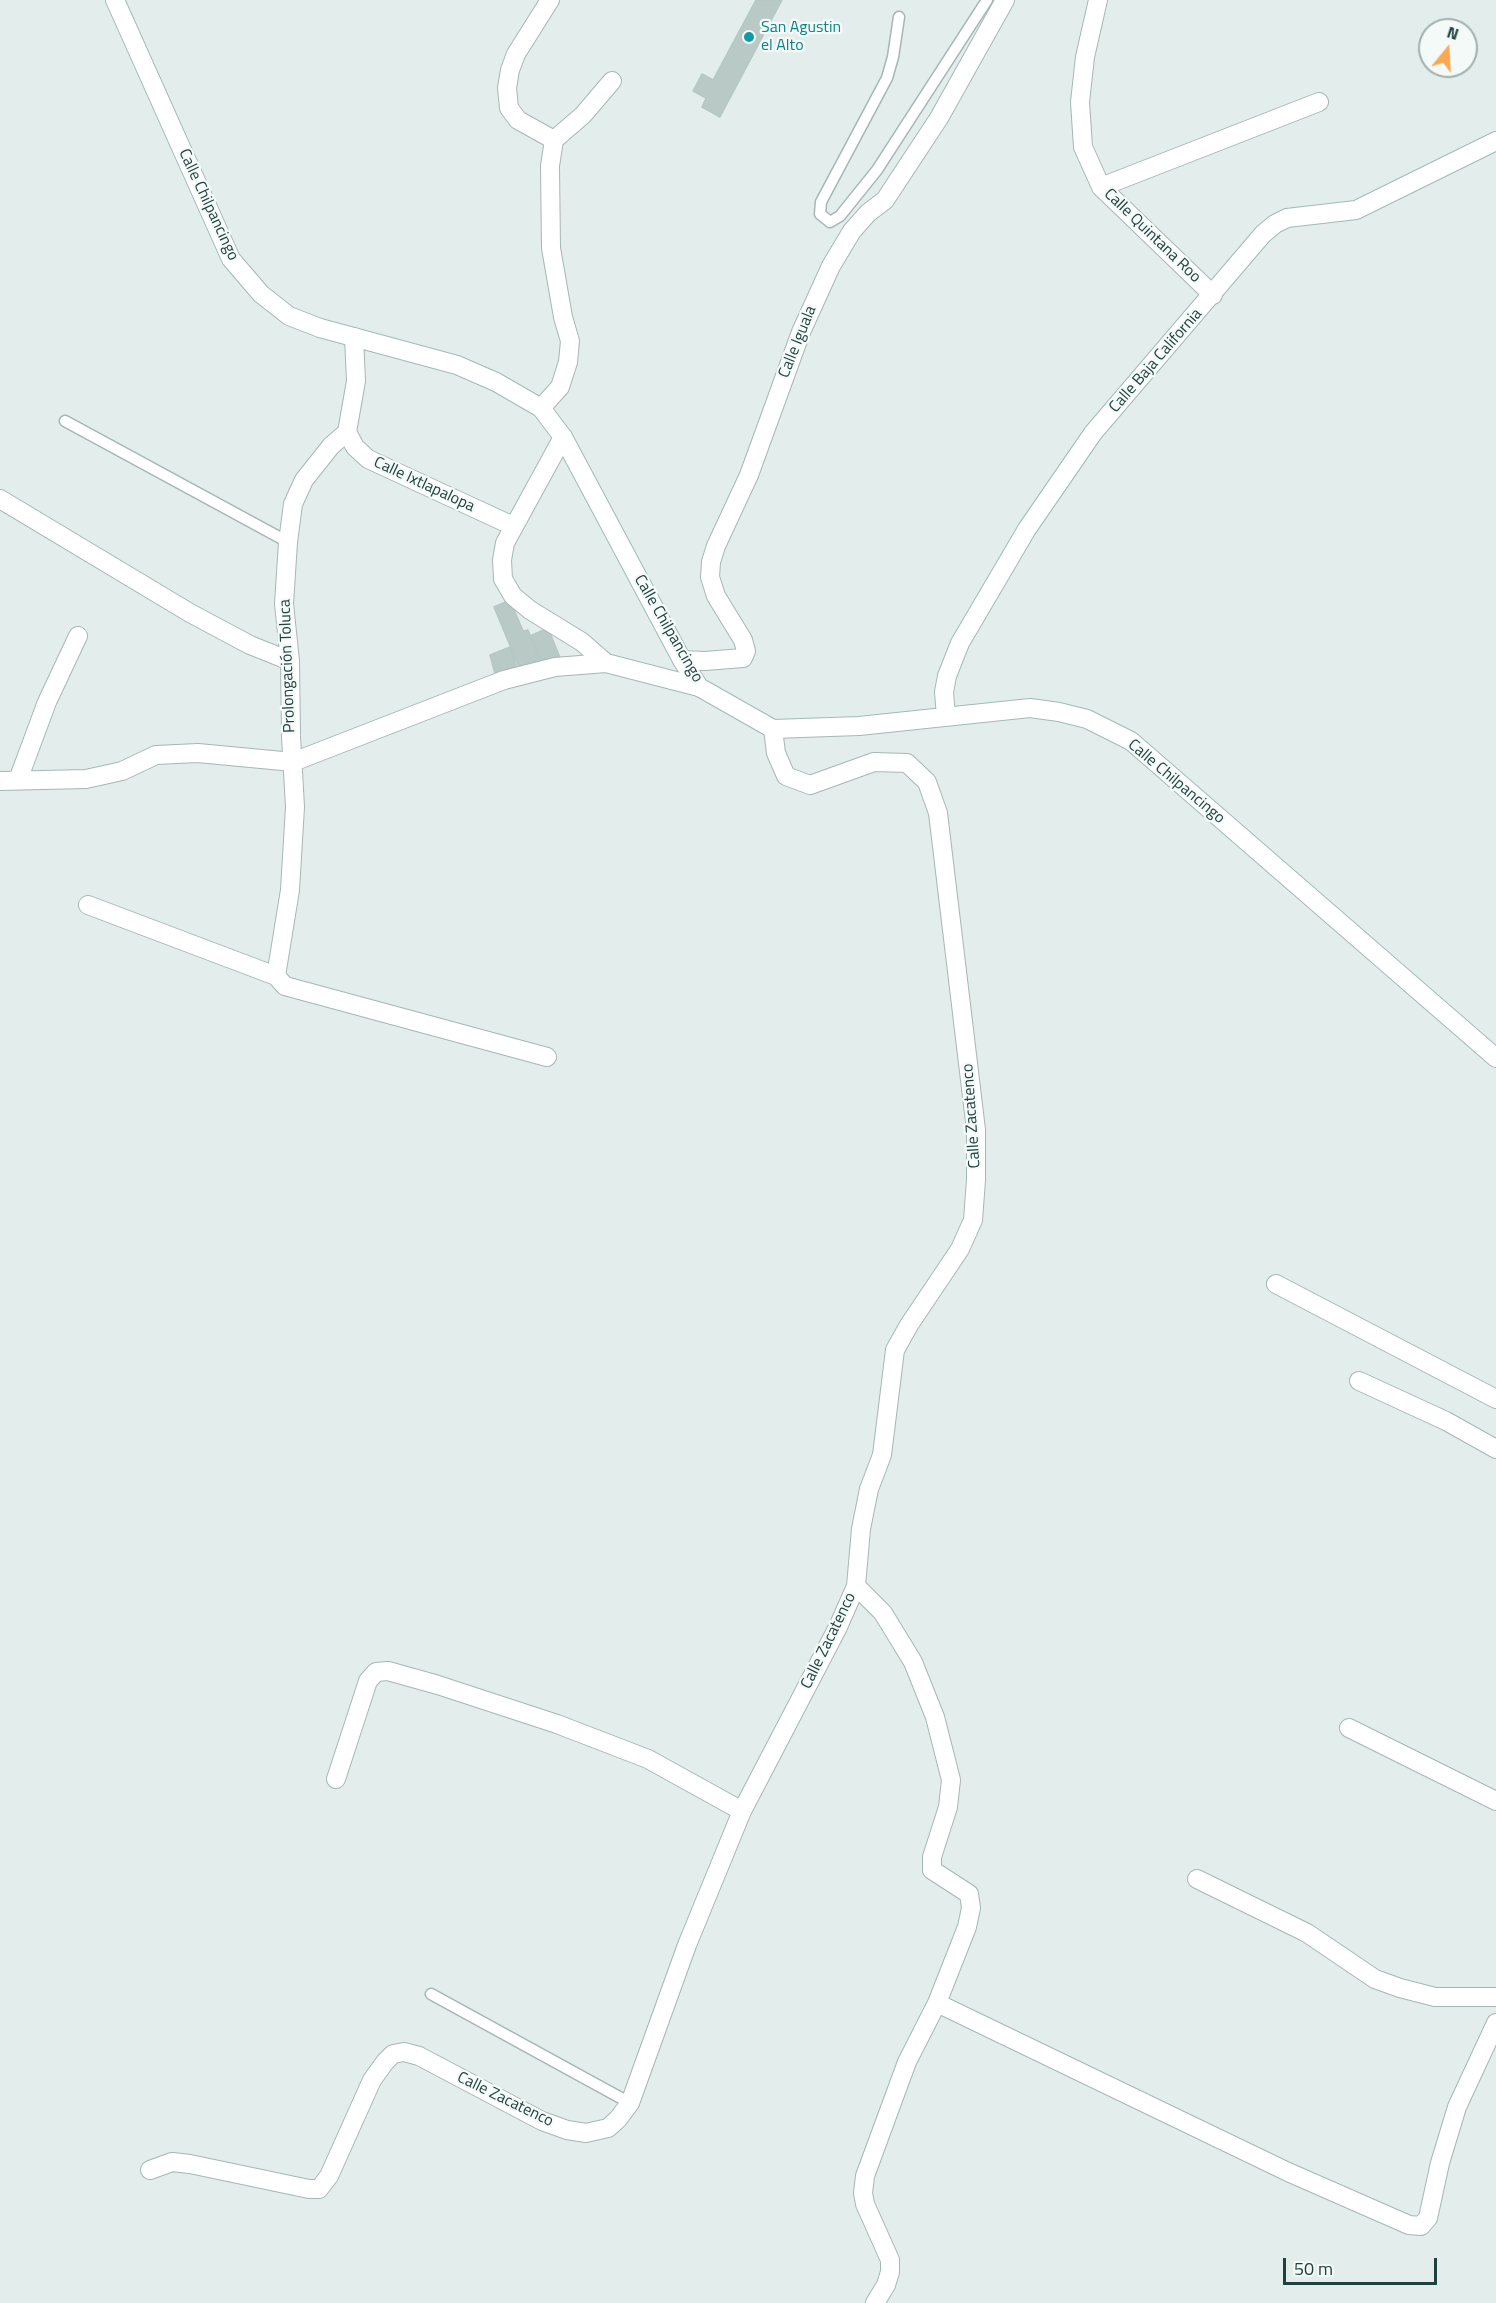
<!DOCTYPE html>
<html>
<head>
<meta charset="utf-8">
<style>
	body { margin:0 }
	#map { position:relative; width:1496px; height:2303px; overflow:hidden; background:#e3eeec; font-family:"Titillium Web",sans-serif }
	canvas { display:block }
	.north { position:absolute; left:1418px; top:18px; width:60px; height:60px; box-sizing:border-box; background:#f4faf8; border:2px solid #a0b0ae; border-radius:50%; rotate:18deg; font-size:16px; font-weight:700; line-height:24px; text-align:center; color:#214140 }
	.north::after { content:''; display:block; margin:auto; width:21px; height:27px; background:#fba853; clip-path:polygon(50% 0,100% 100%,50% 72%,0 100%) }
	.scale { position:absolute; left:1283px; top:2258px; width:154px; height:27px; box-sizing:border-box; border:3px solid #214140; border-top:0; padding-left:8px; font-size:18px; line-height:21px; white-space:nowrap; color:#214140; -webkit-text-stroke:4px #f4faf8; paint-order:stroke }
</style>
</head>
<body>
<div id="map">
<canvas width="1496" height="2303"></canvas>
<div class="north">N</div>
<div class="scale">50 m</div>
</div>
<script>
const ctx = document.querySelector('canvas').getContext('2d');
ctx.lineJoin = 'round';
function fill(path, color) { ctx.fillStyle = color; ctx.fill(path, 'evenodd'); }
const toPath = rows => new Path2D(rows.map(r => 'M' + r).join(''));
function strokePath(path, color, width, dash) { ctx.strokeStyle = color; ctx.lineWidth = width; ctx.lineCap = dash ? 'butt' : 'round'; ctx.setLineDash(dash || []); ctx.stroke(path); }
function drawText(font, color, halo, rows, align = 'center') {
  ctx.font = font + ' "Titillium Web",sans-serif'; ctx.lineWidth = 4.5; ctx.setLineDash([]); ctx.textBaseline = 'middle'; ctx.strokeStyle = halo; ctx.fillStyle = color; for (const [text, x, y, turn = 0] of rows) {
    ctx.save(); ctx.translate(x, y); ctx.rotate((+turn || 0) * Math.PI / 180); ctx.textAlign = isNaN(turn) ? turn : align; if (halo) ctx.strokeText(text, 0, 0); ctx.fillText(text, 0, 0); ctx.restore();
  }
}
const building = toPath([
	[756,0,782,0,720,117,702,107,706,98,693,91,702,74,713,80,756,0],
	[510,600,523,631,528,630,542,663,521,672,494,607,510,600],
	[548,628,561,660,543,667,530,636,548,628],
	[510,647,518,671,496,678,490,655,510,647]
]);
const lane = toPath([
	[899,17,893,57,887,78,821,202,820,214,830,222,840,216,877,170,987,0],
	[65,421,288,542],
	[431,1994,630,2103]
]);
const street = toPath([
	[1098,0,1085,57,1080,102,1083,147,1101,187,1213,295],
	[554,140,583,115,612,81],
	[1101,187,1319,102],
	[354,337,356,381,347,432,331,446,304,480,293,504,288,542,284,604,290,661,291,736,295,807,290,890,276,976,285,986,547,1057],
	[541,408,560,387,568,362,570,341,563,317,551,248,550,166,554,140,518,120,509,108,507,88,510,70,516,54,550,0],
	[347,432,355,447,368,459,513,526],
	[563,437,505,543,502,560,503,579,513,596,530,610,582,642,606,663,699,687],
	[0,499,190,613,250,645,290,661],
	[682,660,705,661,743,658,746,651,743,640,716,596,710,577,711,562,716,546,749,475,801,332,831,266,852,231,868,213,885,200,939,118,1005,0],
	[18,780,47,702,78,636],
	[0,781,86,779,122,771,156,755,198,753,293,762,504,680,555,667,606,663],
	[88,905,276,976],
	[1276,1284,1496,1399],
	[1359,1381,1446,1421,1496,1449],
	[856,1586,883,1613,913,1662,935,1717,951,1780,948,1807,932,1857,932,1870,969,1894,971,1908,967,1927,937,2003,907,2062,865,2176,863,2193,865,2204,890,2260,890,2272,886,2285,875,2303],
	[1349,1728,1496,1801],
	[336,1779,368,1681,376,1672,388,1671,438,1685,557,1724,648,1759,742,1811],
	[1197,1879,1307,1933,1375,1979,1400,1988,1435,1997,1496,1997],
	[937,2003,1288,2172,1409,2225,1421,2226,1428,2218,1440,2163,1457,2107,1496,2023],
	[150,2170,172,2162,190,2164,309,2189,319,2189,329,2176,372,2080,385,2062,393,2054,404,2052,419,2056,542,2121,567,2130,586,2133,608,2128,618,2119,630,2103,687,1945,742,1811,838,1627,856,1586,861,1529,869,1489,882,1455,895,1350,909,1325,960,1249,973,1220,976,1180,976,1130,938,813,927,782,907,763,874,762,810,785,786,776,776,753,773,729]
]);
const secondary = toPath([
	[115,0,231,259,261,294,289,316,320,328,457,365,496,382,541,408,563,437,682,660,699,687,773,729,859,726,1030,708,1059,712,1087,719,1131,741,1496,1058],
	[946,716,944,692,947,676,960,643,1027,529,1093,433,1263,234,1275,224,1287,218,1356,210,1496,141]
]);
const markers = [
	[749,37,6,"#0f9aa8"]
];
const cultureNames = [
	["San Agustin",761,28],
	["el Alto",761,46]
];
const streetNames = [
	["Calle Chilpancingo",208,205,65],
	["Calle Quintana Roo",1152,236,44],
	["Calle Iguala",798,342,-68],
	["Calle Baja California",1156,361,-49],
	["Calle Ixtlapalopa",424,485,25],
	["Calle Chilpancingo",668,629,60],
	["Prolongación Toluca",288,666,-92],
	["Calle Chilpancingo",1176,782,40],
	["Calle Zacatenco",972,1116,-94],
	["Calle Zacatenco",829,1641,-64],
	["Calle Zacatenco",505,2100,26]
];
fill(building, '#b8c9c6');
strokePath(building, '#b5c8c5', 1.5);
strokePath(lane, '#a5b7b5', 13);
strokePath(street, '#a5b7b5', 20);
strokePath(secondary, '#a0bab8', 20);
strokePath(lane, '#fff', 10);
strokePath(street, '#fff', 18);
strokePath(secondary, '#fff', 18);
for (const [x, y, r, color] of markers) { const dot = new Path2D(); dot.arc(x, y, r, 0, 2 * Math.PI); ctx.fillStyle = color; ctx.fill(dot); strokePath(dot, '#f4faf8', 2); }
drawText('16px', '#0d838f', '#f4faf8', cultureNames, 'left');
drawText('16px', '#214140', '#f4faf8', streetNames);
</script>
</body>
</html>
